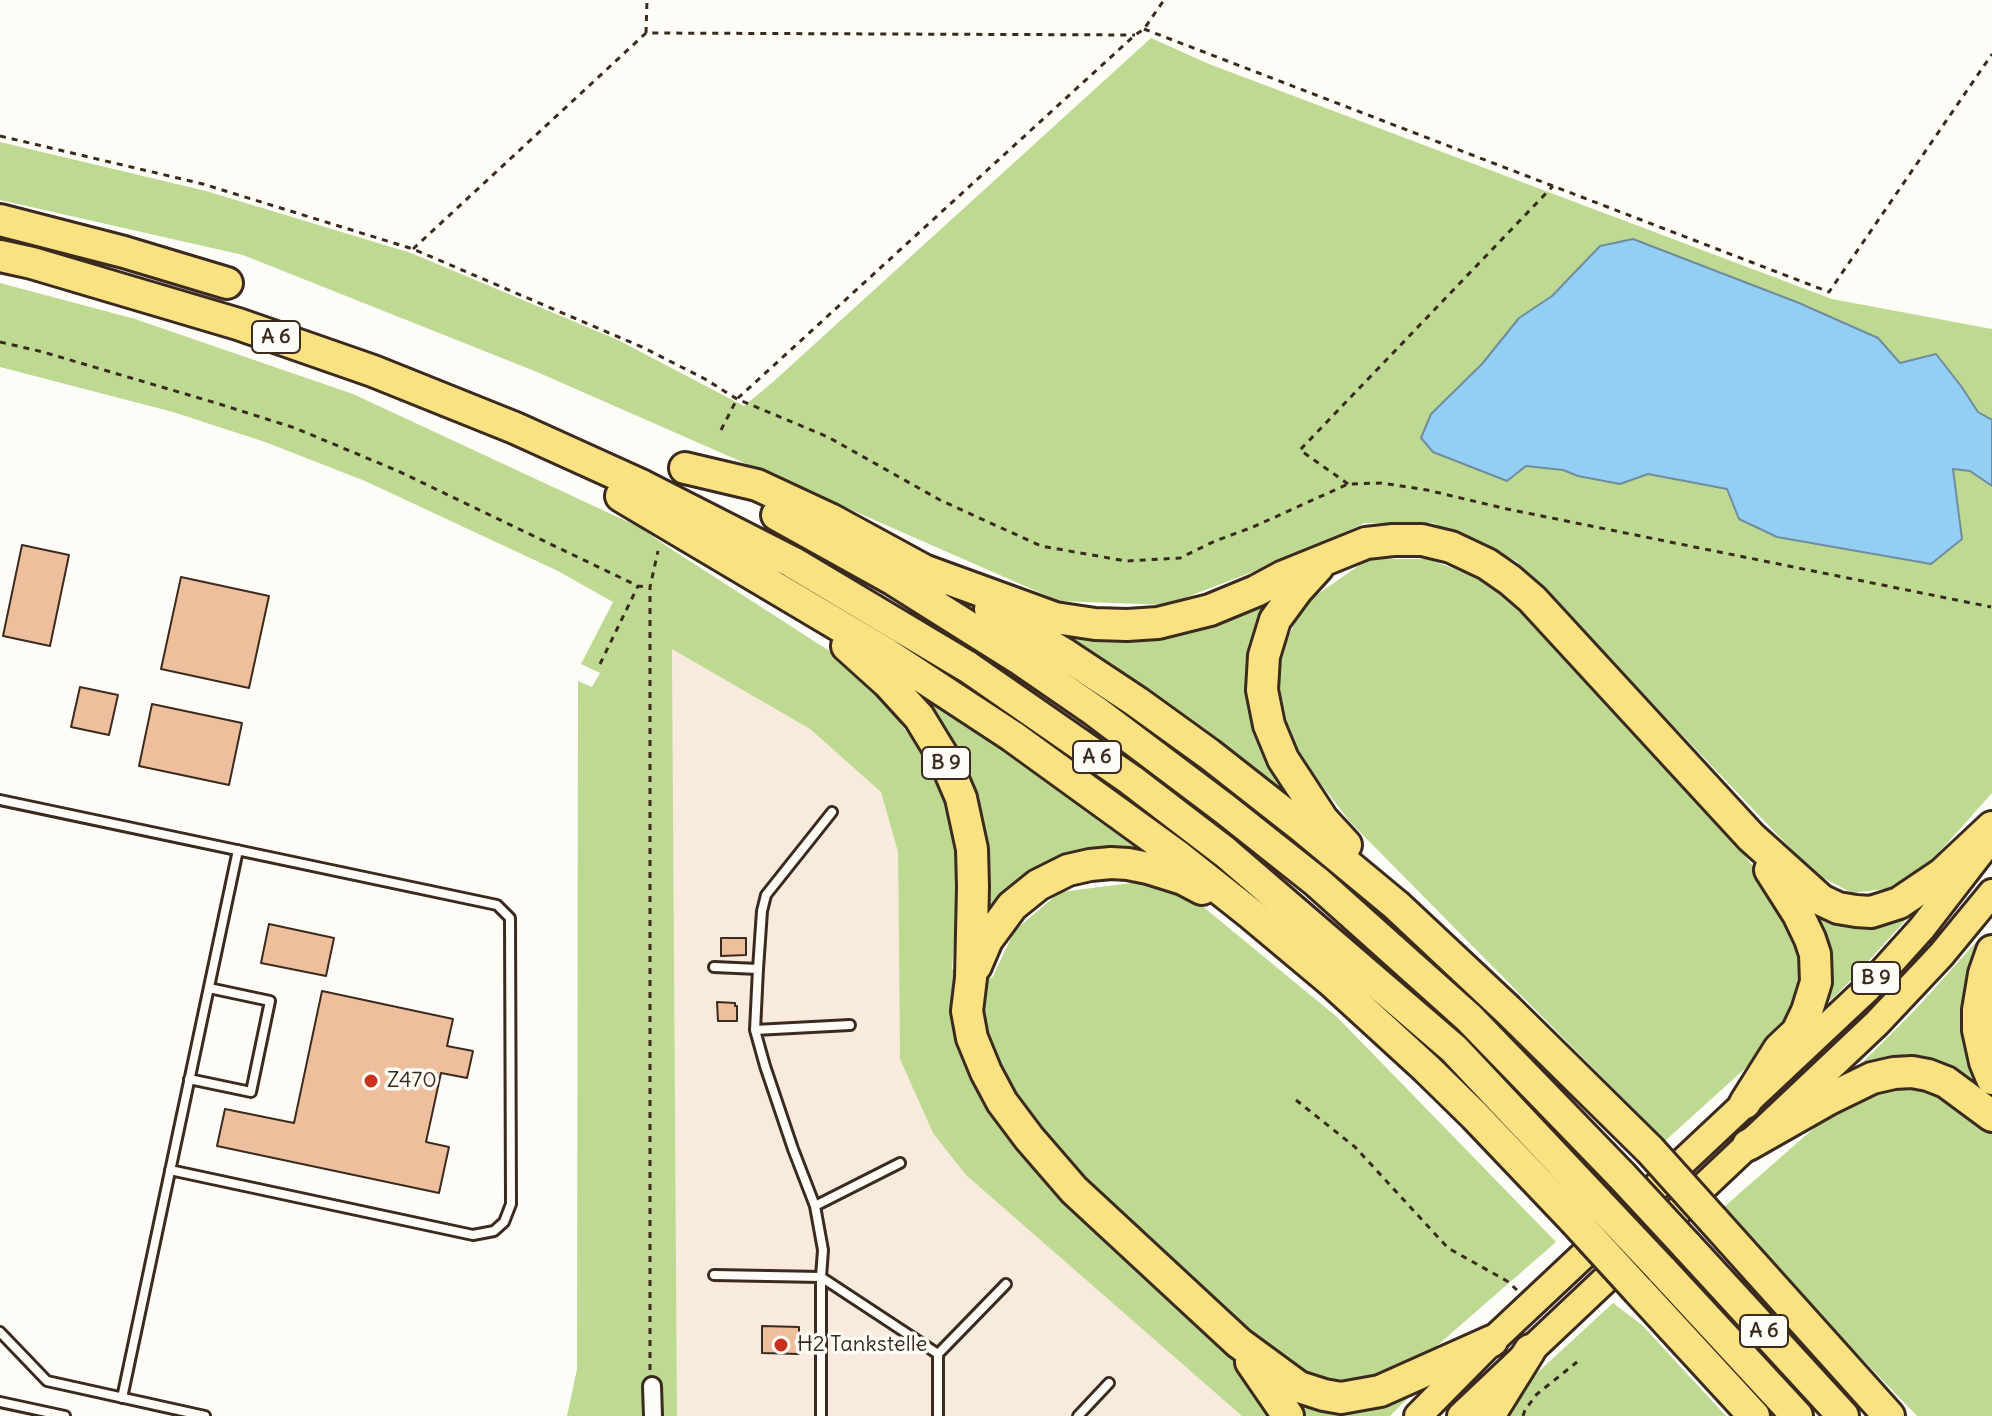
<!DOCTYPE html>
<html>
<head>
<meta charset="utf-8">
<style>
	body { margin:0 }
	canvas { display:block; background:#fdfcf7 }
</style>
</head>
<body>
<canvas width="1992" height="1416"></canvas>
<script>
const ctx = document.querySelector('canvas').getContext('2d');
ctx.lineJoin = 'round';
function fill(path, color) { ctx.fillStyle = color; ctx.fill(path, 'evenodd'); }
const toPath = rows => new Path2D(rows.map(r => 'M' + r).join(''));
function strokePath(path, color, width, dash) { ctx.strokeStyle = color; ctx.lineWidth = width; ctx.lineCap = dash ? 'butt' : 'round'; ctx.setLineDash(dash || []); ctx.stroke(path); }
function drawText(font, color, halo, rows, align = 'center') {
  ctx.font = font + ' Delius,sans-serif'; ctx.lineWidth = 7; ctx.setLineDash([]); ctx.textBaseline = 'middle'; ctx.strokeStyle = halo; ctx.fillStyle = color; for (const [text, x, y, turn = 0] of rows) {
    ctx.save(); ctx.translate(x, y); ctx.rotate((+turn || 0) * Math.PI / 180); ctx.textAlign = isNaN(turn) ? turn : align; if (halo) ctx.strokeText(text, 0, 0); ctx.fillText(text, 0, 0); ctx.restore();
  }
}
const built = toPath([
	[672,649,810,729,881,792,898,852,900,1059,967,1175,1242,1416,677,1416]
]);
const green = toPath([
	[1151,38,1209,64,1832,299,1992,329,1992,420,1978,412,1961,386,1900,363,1878,338,1799,303,1633,239,1599,246,1552,296,1519,318,1482,364,1526,466,1563,470,1578,476,1620,484,1648,474,1727,489,1739,519,1960,517,1953,468,1970,471,1992,486,1992,793,1909,886,1852,893,1814,873,1516,561,1433,523,1365,523,1263,568,1166,605,1059,601,537,372,243,255,0,200,0,142,206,191,411,253,618,340,744,406,774,381],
	[0,283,135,319,353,394,639,527,668,547,831,652,886,705,934,767,950,813,959,869,952,969,992,978,1015,930,1060,892,1140,882,1195,900,1337,1017,1556,1242,1424,1357,1406,1392,1410,1396,1390,1416,1242,1416,966,1175,933,1133,900,1059,898,852,881,792,810,729,672,649,677,1416,567,1416,577,1369,578,681,592,687,600,673,581,664,613,602,558,571,365,481,265,442,173,412,0,367],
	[1368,559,1428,559,1484,580,1538,623,1735,842,1785,910,1804,948,1802,988,1793,1025,1665,1141,1350,822,1292,746,1275,665,1304,604],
	[1278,588,1267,619,1287,791,1285,792,1212,739,1053,629],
	[914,689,1019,757,1142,848,1143,854,1119,856,990,919,982,917],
	[1806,906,1904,915,1905,921,1850,981,1831,1000,1826,1001,1824,999],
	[1976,942,1980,942,1984,944,1986,1087,1982,1092,1859,1069,1862,1063,1916,1009],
	[1883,1086,1940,1088,1992,1124,1992,1416,1917,1416,1742,1234,1725,1206,1813,1129,1856,1097],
	[1613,1303,1642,1325,1726,1416,1502,1416,1525,1384]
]);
const water = toPath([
	[1633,239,1799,303,1878,338,1900,363,1936,354,1961,386,1978,412,1992,420,1992,486,1970,471,1953,469,1962,539,1931,564,1777,537,1739,519,1727,489,1648,474,1620,484,1578,476,1563,470,1526,466,1507,481,1433,452,1421,438,1431,414,1482,364,1519,318,1552,296,1600,246,1633,239]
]);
const building = toPath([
	[22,545,69,555,50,646,3,636,22,545],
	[181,577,269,596,249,688,161,669,181,577],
	[80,687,118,695,109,735,71,727,80,687],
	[152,704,242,723,229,785,139,766,152,704],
	[269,924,334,938,326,976,261,963,269,924],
	[721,938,746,938,746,955,721,956,721,938],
	[322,991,453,1019,447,1046,473,1051,467,1078,441,1073,426,1142,449,1147,439,1193,217,1146,225,1109,294,1123,322,991],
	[717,1002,735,1003,735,1006,737,1006,737,1021,718,1021,717,1002],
	[762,1326,799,1327,799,1354,762,1353,762,1326]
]);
const path = toPath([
	[1144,29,1829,292,1992,54],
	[646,33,647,0],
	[0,136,203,184,413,249,642,347,705,379,737,399,828,437,940,500,1041,546,1126,561,1180,558,1215,541,1253,527,1348,484,1382,483,1427,490,1507,509,1991,607],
	[413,249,646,33,1135,35],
	[0,342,43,352,216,403,295,428,398,471,638,586,650,587],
	[721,430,737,399,1135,35,1144,29,1164,0],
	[1348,484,1300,450,1553,186],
	[600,664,638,586],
	[1296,1100,1355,1147,1448,1248,1507,1281,1517,1290],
	[650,1370,650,587,658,551],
	[1523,1416,1525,1410,1537,1394,1577,1362]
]);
const service = toPath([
	[0,800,497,905,510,918,511,1204,504,1222,494,1231,473,1235,170,1170],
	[714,967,758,969,755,1030,765,1066,793,1149,815,1206,823,1250,821,1277,938,1354,938,1416],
	[758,969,762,911,766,895,832,812],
	[755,1030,850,1025],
	[189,1079,251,1092,270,1001,209,988],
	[815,1206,900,1163],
	[714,1275,821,1277,821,1416],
	[0,1332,47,1381,205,1416],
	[938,1354,1006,1284],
	[122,1398,238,850],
	[0,1402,65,1416],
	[1078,1416,1109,1383]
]);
const minor = toPath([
	[652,1386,653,1416]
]);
const trunk = toPath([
	[1418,1416,1492,1341,1867,989,1922,928,1987,844],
	[1461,1416,1877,1023,1941,955,1992,893]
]);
const motorway = toPath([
	[0,220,124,252,227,283],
	[0,256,32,263,238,324,373,371,515,428,643,486,792,562,968,667,1131,780,1225,852,1454,1049,1596,1200],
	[685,468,757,485,830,519,942,580],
	[621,496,887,654,1012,736,1179,857,1251,914,1331,981,1426,1068,1475,1116,1574,1220],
	[777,515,894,580,1018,658,1095,711,1225,809,1317,882,1469,1018,1622,1176],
	[1318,567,1297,590,1275,620,1264,656,1262,690,1269,725,1283,759,1323,820,1346,845],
	[926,571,1055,618,1095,624,1127,625,1158,623,1210,610,1256,591,1282,577,1366,543,1393,540,1422,540,1451,547,1487,564,1510,580,1532,599,1751,837,1821,900,1838,908,1856,911,1871,912,1899,903,1942,874,1992,827],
	[990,609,1063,653,1137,702,1209,754,1302,827,1396,905,1508,1010,1650,1150],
	[847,646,888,683,919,717,944,758,961,798,972,849,973,887,971,978,967,1011,972,1038,986,1072,1002,1102,1029,1138,1074,1190,1239,1343,1299,1387,1324,1395,1341,1398,1380,1391,1492,1341],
	[1992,951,1984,974,1978,1010,1978,1030,1985,1062,1992,1079],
	[976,966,987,940,1012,906,1038,885,1068,870,1090,865,1111,863,1128,864,1148,868,1183,879,1202,889],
	[1745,1103,1779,1049,1797,1032,1807,1011,1816,982,1815,954,1810,939,1798,914,1770,870],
	[1748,1145,1829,1099,1872,1078,1894,1073,1912,1072,1928,1075,1946,1082,1992,1116],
	[1713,1220,1889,1416],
	[1686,1245,1843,1416],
	[1661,1269,1797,1416],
	[1638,1290,1754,1416],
	[1251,1362,1288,1416],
	[1489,1416,1530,1350]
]);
const motorwayBridge = toPath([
	[1650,1150,1713,1220],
	[1622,1176,1686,1245],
	[1596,1200,1661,1269],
	[1574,1220,1638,1290]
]);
const markers = [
	[371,1081,8,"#c8321e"],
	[781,1345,8,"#c8321e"]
];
const shields = [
	[276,337,48],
	[1097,757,48],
	[946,763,48],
	[1876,978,48],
	[1764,1331,48]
];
const shieldNames = [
	["A 6",276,337],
	["A 6",1097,757],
	["B 9",946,763],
	["B 9",1876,978],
	["A 6",1764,1331]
];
const poiNames = [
	["Z470",387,1081],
	["H2 Tankstelle",797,1345]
];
fill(built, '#f8eadc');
fill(green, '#beda92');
fill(water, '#93cef3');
strokePath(water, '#708c9e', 2);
fill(building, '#edbf9c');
strokePath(building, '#3b2a1e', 2);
strokePath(service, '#3b2a1e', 14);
strokePath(minor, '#3b2a1e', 22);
strokePath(trunk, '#3b2a1e', 32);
strokePath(motorway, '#3b2a1e', 36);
strokePath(path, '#3b2a1e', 3, [6, 6]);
strokePath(service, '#fdfcf7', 8);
strokePath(minor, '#fdfcf7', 16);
strokePath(trunk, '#fae181', 26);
strokePath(motorway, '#fae181', 30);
strokePath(motorwayBridge, '#3b2a1e', 36, []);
strokePath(motorwayBridge, '#fae181', 30);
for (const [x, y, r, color] of markers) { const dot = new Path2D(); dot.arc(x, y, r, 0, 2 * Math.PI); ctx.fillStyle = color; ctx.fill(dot); strokePath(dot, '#fdfcf7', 3); }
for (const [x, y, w] of shields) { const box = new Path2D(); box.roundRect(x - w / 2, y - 16, w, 32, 6); ctx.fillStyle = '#fdfcf7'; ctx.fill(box); strokePath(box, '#3b2a1e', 2); }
drawText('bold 20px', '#3b2a1e', null, shieldNames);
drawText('22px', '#3b2a1e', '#fdfcf7', poiNames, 'left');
</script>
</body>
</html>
